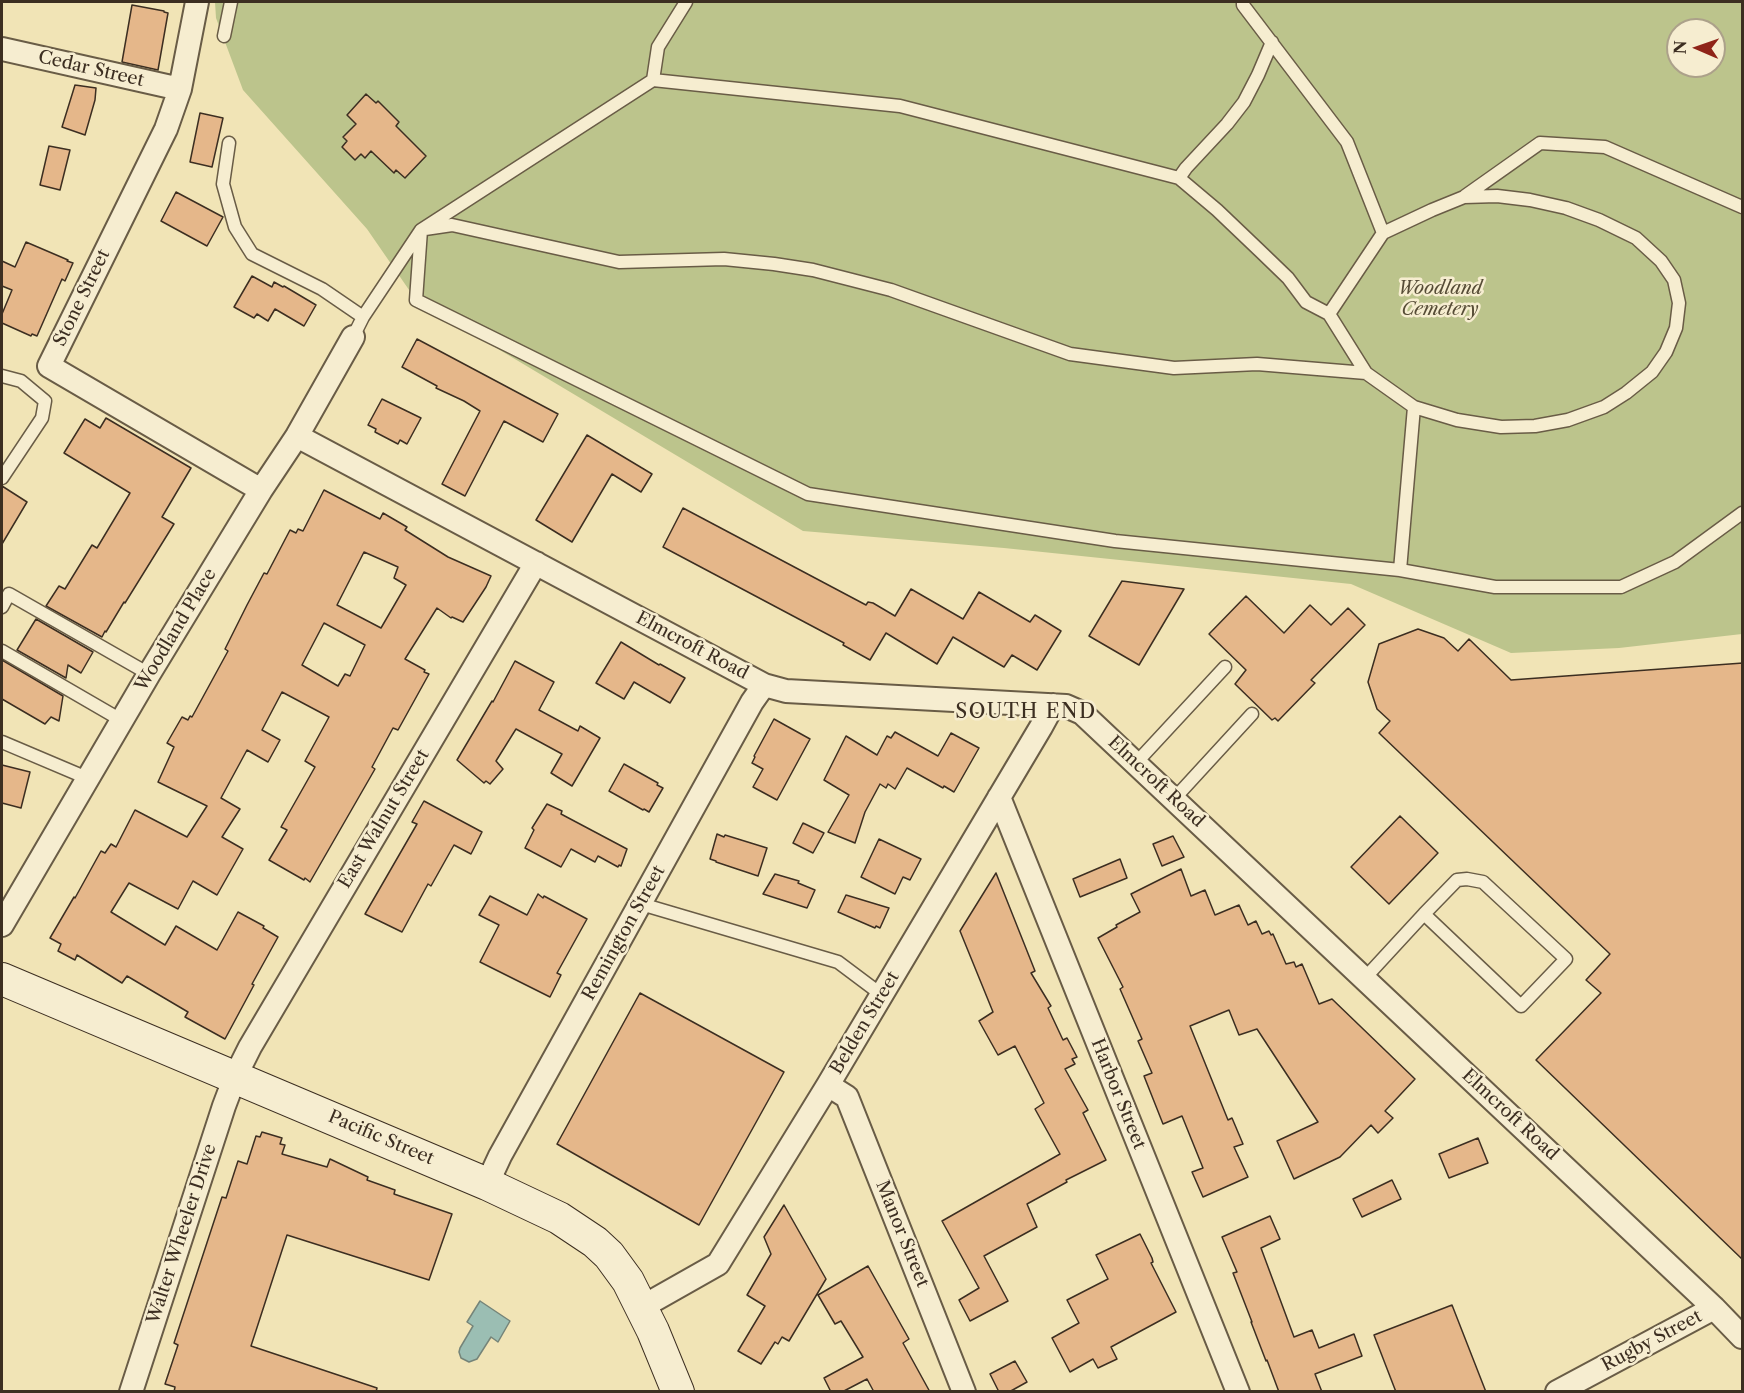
<!DOCTYPE html>
<html>
<head>
<meta charset="utf-8">
<style>
	body { margin:0 }
	#map { position:relative; width:1744px; height:1393px; overflow:hidden; background:#f1e4b6; font-family:"Libre Caslon Text",serif }
	canvas { display:block }
	.frame { position:absolute; inset:0; border:3px solid #3c2e21; pointer-events:none }
	.north { position:absolute; left:1666px; top:18px; width:60px; height:60px; box-sizing:border-box; background:#f6edd0; border:2px solid #aca18a; border-radius:50%; rotate:272deg; font-size:16px; font-weight:700; line-height:24px; text-align:center; color:#3c2e21 }
	.north::after { content:''; display:block; margin:auto; width:21px; height:27px; background:#8f2418; clip-path:polygon(50% 0,100% 100%,50% 72%,0 100%) }
</style>
</head>
<body>
<div id="map">
<canvas width="1744" height="1393"></canvas>
<div class="frame"></div>
<div class="north">N</div>
</div>
<script>
const ctx = document.querySelector('canvas').getContext('2d');
ctx.lineJoin = 'round';
function fill(path, color) { ctx.fillStyle = color; ctx.fill(path, 'evenodd'); }
const toPath = rows => new Path2D(rows.map(r => 'M' + r).join(''));
function strokePath(path, color, width, dash) { ctx.strokeStyle = color; ctx.lineWidth = width; ctx.lineCap = dash ? 'butt' : 'round'; ctx.setLineDash(dash || []); ctx.stroke(path); }
function drawText(font, color, halo, rows, align = 'center') {
  ctx.font = font + ' "Libre Caslon Text",serif'; ctx.lineWidth = 5; ctx.setLineDash([]); ctx.textBaseline = 'middle'; ctx.strokeStyle = halo; ctx.fillStyle = color; for (const [text, x, y, turn = 0] of rows) {
    ctx.save(); ctx.translate(x, y); ctx.rotate((+turn || 0) * Math.PI / 180); ctx.textAlign = isNaN(turn) ? turn : align; if (halo) ctx.strokeText(text, 0, 0); ctx.fillText(text, 0, 0); ctx.restore();
  }
}
const green = toPath([
	[215,2,1742,2,1742,634,1619,648,1511,653,1351,584,1004,548,803,531,416,300,367,229,243,90,216,18],
	[1678,30,1714,30,1714,66,1678,66]
]);
const water = toPath([
	[480,1301,510,1321,498,1342,491,1337,477,1359,469,1362,461,1358,459,1352,460,1348,473,1326,467,1322,480,1301]
]);
const building = toPath([
	[132,5,164,11,164,12,168,13,158,70,122,62,132,5],
	[75,85,96,88,95,100,85,135,62,127,75,85],
	[366,94,376,103,378,101,399,122,396,126,426,156,405,178,396,170,394,173,371,151,365,158,361,154,355,160,342,147,347,141,343,137,356,124,347,115,366,94],
	[200,113,223,118,212,167,190,162,200,113],
	[49,146,70,150,60,190,40,185,49,146],
	[176,192,223,217,207,246,161,221,176,192],
	[26,242,68,260,67,261,73,263,65,281,62,279,37,336,32,334,31,336,2,323,2,314,12,290,2,286,2,261,15,267,26,242],
	[252,276,272,287,274,282,283,287,284,286,316,305,304,326,275,309,268,321,257,314,254,318,234,307,252,276],
	[417,339,558,414,543,442,504,421,465,496,442,484,480,411,464,401,436,388,437,386,402,367,417,339],
	[382,399,421,418,407,444,400,440,398,444,375,432,376,429,368,425,382,399],
	[106,418,191,468,162,517,174,524,125,603,124,602,106,632,105,631,102,637,46,606,59,586,65,589,92,545,97,548,130,493,64,453,85,419,100,428,106,418],
	[587,435,652,474,641,492,612,474,572,542,536,520,587,435],
	[2,486,27,502,2,544,2,486],
	[324,490,380,519,383,513,407,527,405,530,448,557,491,576,486,587,463,622,452,617,451,618,437,608,405,659,425,670,424,672,429,674,398,730,393,728,372,767,375,769,310,882,305,878,304,880,269,860,287,830,281,827,315,767,305,761,329,717,282,692,262,730,280,740,268,762,247,750,221,798,240,809,222,837,243,849,217,895,193,881,178,909,129,883,111,912,165,945,176,926,217,950,238,912,264,926,263,928,278,937,252,984,254,985,225,1039,185,1017,188,1012,127,976,122,983,77,955,75,960,58,951,61,944,50,938,74,897,75,898,101,851,105,853,111,844,116,847,135,810,187,837,207,806,158,782,174,747,167,743,182,717,188,720,190,716,192,717,228,651,225,649,247,605,264,573,267,574,290,530,296,533,298,529,303,531,324,490],
	[364,552,398,567,394,578,406,585,381,628,337,605,364,552],
	[324,623,365,645,350,676,345,674,338,686,302,665,324,623],
	[683,508,866,605,868,602,873,603,895,616,911,589,963,619,979,592,1030,622,1035,615,1061,631,1037,670,1012,655,1004,667,953,637,937,664,886,633,870,660,843,645,844,643,663,547,683,508],
	[1122,581,1184,589,1139,665,1089,636,1122,581],
	[1246,596,1284,633,1310,605,1331,625,1348,608,1365,625,1311,680,1315,683,1278,721,1275,718,1272,720,1235,684,1246,670,1209,634,1246,596],
	[36,619,93,652,81,673,68,665,66,678,17,650,36,619],
	[1418,629,1444,638,1458,651,1469,639,1511,680,1743,663,1743,1260,1536,1060,1601,993,1586,980,1610,954,1379,733,1390,721,1377,709,1368,682,1379,644,1418,629],
	[621,642,659,665,660,664,685,678,670,703,634,682,624,699,596,683,621,642],
	[2,660,63,696,59,721,51,717,45,724,2,699,2,660],
	[515,661,554,682,539,710,578,731,580,726,600,738,572,786,551,773,562,754,516,729,496,761,503,769,490,784,486,781,484,783,457,760,492,701,493,702,515,661],
	[774,719,810,739,777,800,753,787,763,769,752,763,755,757,754,756,774,719],
	[895,732,938,756,951,733,979,748,954,792,944,786,943,788,907,768,895,789,888,784,886,788,880,784,865,812,855,843,828,832,849,795,824,780,846,736,877,755,887,736,891,738,895,732],
	[624,764,658,783,657,785,663,788,649,812,644,809,643,810,609,791,624,764],
	[2,765,30,772,21,808,2,803,2,765],
	[424,801,482,832,471,854,454,845,431,886,428,884,402,932,365,914,417,824,412,822,424,801],
	[547,804,562,811,561,814,627,849,621,866,619,865,618,867,598,856,595,862,571,849,561,867,525,848,534,830,532,828,547,804],
	[1400,816,1438,853,1389,904,1351,867,1400,816],
	[803,823,824,833,813,853,793,843,803,823],
	[717,834,724,837,725,835,767,848,758,876,716,862,716,861,710,859,717,834],
	[1173,836,1184,857,1162,866,1153,844,1173,836],
	[879,839,921,859,910,880,903,877,895,894,861,877,879,839],
	[1120,859,1127,878,1080,897,1073,879,1120,859],
	[1181,869,1191,896,1205,890,1215,915,1239,905,1248,925,1256,921,1262,934,1269,931,1271,935,1273,934,1286,964,1294,962,1296,967,1302,964,1319,1004,1332,999,1415,1079,1385,1111,1393,1118,1378,1133,1371,1125,1340,1157,1294,1179,1277,1141,1318,1122,1257,1029,1239,1035,1229,1010,1190,1026,1228,1120,1232,1118,1243,1144,1234,1147,1248,1177,1203,1197,1192,1172,1203,1168,1182,1116,1163,1124,1144,1076,1152,1073,1138,1041,1142,1039,1120,989,1123,987,1098,938,1117,927,1116,925,1140,912,1131,894,1181,869],
	[996,873,1035,971,1031,973,1051,1006,1048,1008,1063,1040,1067,1038,1077,1057,1072,1059,1075,1064,1065,1069,1088,1110,1083,1113,1106,1160,1066,1180,1067,1182,1027,1204,1037,1227,984,1256,1008,1301,970,1321,959,1300,979,1288,942,1221,1060,1154,1035,1109,1044,1103,1015,1046,998,1055,979,1021,993,1012,960,931,996,873],
	[775,874,799,881,798,883,815,890,807,908,763,894,775,874],
	[538,894,543,898,544,896,587,919,557,973,561,975,550,997,480,962,499,925,479,915,490,896,527,915,538,894],
	[846,895,889,908,880,928,876,926,875,928,838,912,846,895],
	[640,993,784,1072,699,1225,557,1144,640,993],
	[262,1132,282,1138,280,1144,285,1145,282,1154,327,1167,330,1159,368,1177,367,1180,395,1190,394,1194,452,1214,429,1280,287,1235,251,1346,377,1388,376,1392,174,1392,175,1387,165,1384,178,1345,174,1343,222,1197,226,1198,238,1161,247,1164,256,1136,260,1137,262,1132],
	[1478,1138,1488,1163,1449,1178,1439,1154,1478,1138],
	[1392,1180,1401,1199,1362,1217,1353,1199,1392,1180],
	[784,1205,826,1279,789,1341,782,1337,778,1344,775,1342,761,1364,738,1351,765,1306,747,1295,771,1254,764,1237,784,1205],
	[1270,1216,1280,1239,1261,1248,1294,1337,1312,1330,1319,1348,1354,1334,1362,1356,1315,1374,1322,1392,1279,1392,1267,1360,1266,1361,1251,1322,1252,1322,1233,1273,1237,1272,1222,1237,1270,1216],
	[1140,1234,1152,1258,1153,1262,1151,1263,1176,1312,1111,1347,1117,1359,1098,1368,1093,1359,1070,1372,1052,1338,1079,1323,1067,1300,1108,1279,1096,1255,1140,1234],
	[868,1266,909,1339,903,1343,930,1392,874,1392,867,1379,842,1392,831,1392,824,1378,863,1357,841,1321,835,1324,818,1295,868,1266],
	[1452,1305,1486,1392,1396,1392,1374,1335,1452,1305],
	[1015,1361,1027,1382,1009,1392,999,1392,990,1374,1015,1361]
]);
const lane = toPath([
	[1243,2,1243,5,1347,142,1383,233],
	[224,36,231,2],
	[653,80,658,47,686,2],
	[229,143,223,184,235,227,252,254,322,289,363,317],
	[1179,178,1186,168,1227,124,1244,102,1258,75,1272,42],
	[1465,196,1540,143,1605,147,1742,207],
	[1497,196,1530,200,1566,208,1599,220,1636,238,1661,261,1674,280,1679,303,1676,328,1666,352,1652,372,1626,393,1604,407,1568,420,1535,426,1501,427,1457,420,1414,407,1366,373,1329,314,1383,233,1432,210,1464,197,1497,196],
	[425,229,452,225,619,262,724,259,774,264,813,270,891,290,1070,354,1174,368,1257,364,1366,373],
	[421,230,653,80,900,106,1179,178,1217,210,1260,251,1288,278,1306,302,1329,314],
	[353,337,363,317,421,230,416,300,808,494,1115,541,1400,570,1495,587,1621,587,1675,562,1742,513],
	[2,376,21,381,45,401,42,418,2,478],
	[1400,570,1414,407],
	[2,607,9,594,149,674],
	[2,651,121,720],
	[2,742,87,778],
	[1136,763,1225,667],
	[1174,799,1252,714],
	[641,904,838,962,882,995],
	[1365,978,1424,914,1521,1006,1566,959,1483,882,1467,879,1457,880,1424,914]
]);
const street = toPath([
	[197,2,180,89,166,129,49,366,261,490],
	[2,49,180,89],
	[297,436,764,685,786,691,1066,706,1082,713,1714,1308,1742,1337],
	[999,797,1238,1392],
	[2,925,149,674,261,490,297,436,353,337],
	[828,1085,847,1097,964,1392],
	[487,1184,500,1156,752,702,764,685],
	[642,1307,718,1264,828,1085,1041,727,1053,705],
	[131,1392,224,1106,235,1077,250,1047,536,563],
	[1557,1392,1714,1308]
]);
const secondary = toPath([
	[2,979,487,1184,559,1218,595,1242,609,1255,628,1281,653,1331,678,1392]
]);
const streetNames = [
	["Cedar Street",91,69,13],
	["Stone Street",82,298,-64],
	["Woodland Place",176,630,-59],
	["Elmcroft Road",692,646,28],
	["Elmcroft Road",1156,782,43],
	["East Walnut Street",384,819,-59],
	["Remington Street",624,933,-61],
	["Belden Street",865,1023,-59],
	["Harbor Street",1118,1094,68],
	["Elmcroft Road",1510,1115,43],
	["Pacific Street",381,1138,23],
	["Walter Wheeler Drive",182,1234,-72],
	["Manor Street",902,1234,68],
	["Rugby Street",1652,1341,-28]
];
const parkNames = [
	["Woodland",1440,289],
	["Cemetery",1440,310]
];
const neighbourhoodNames = [
	["SOUTH END",1026,712]
];
fill(green, '#bcc48c');
fill(water, '#9bbeb3');
strokePath(water, '#758479', 1.5);
fill(building, '#e5b78a');
strokePath(building, '#3c2e21', 1.5);
strokePath(lane, '#695c46', 15);
strokePath(street, '#695c46', 26);
strokePath(secondary, '#3c2e21', 34);
strokePath(lane, '#f6edd0', 12);
strokePath(street, '#f6edd0', 22);
strokePath(secondary, '#f6edd0', 32);
drawText('18px', '#3c2e21', '#f6edd0', streetNames);
drawText('italic 18px', '#564c36', '#f6edd0', parkNames);
ctx.letterSpacing = '1.5px';
drawText('20px', '#3c2e21', '#f6edd0', neighbourhoodNames);
ctx.letterSpacing = '0px';
</script>
</body>
</html>
